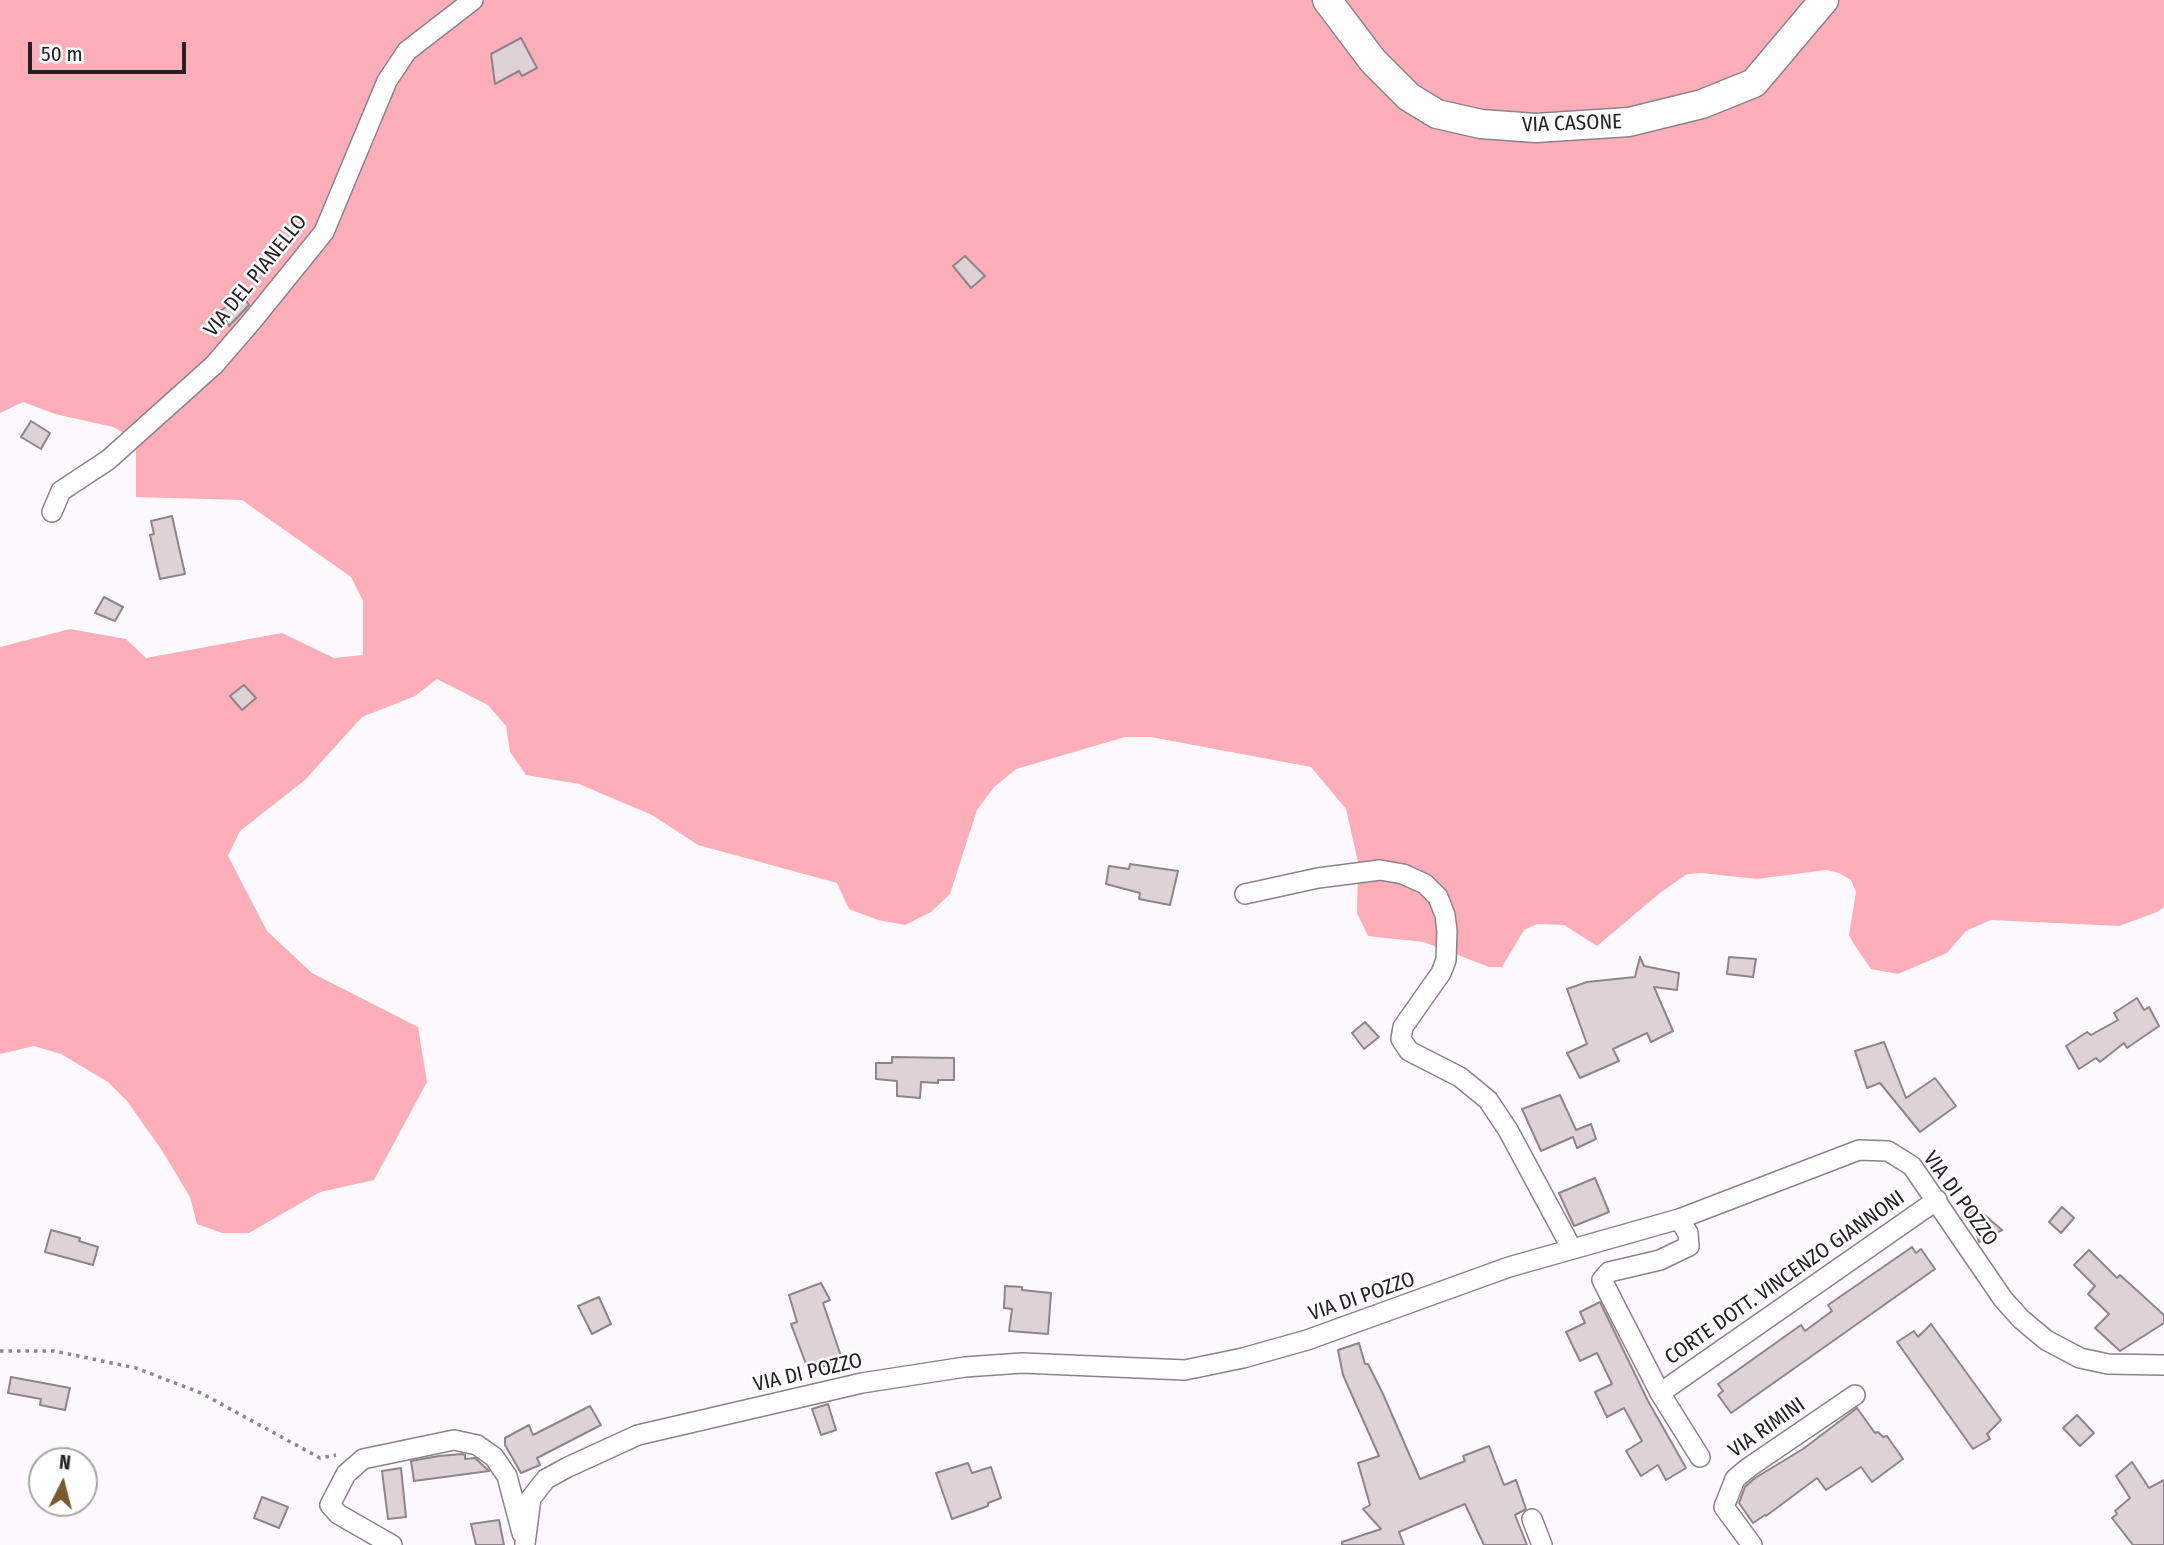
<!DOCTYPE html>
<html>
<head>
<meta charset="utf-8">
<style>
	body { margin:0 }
	#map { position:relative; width:2164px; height:1545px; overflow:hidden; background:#fef9fe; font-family:"Fira Sans Condensed",sans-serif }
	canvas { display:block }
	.north { position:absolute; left:28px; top:1447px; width:70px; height:70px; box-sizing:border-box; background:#fff; border:2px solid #a7a6a7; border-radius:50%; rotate:6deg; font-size:19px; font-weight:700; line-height:28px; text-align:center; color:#242124 }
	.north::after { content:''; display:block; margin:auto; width:24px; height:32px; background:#785a2e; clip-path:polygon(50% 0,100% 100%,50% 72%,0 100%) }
	.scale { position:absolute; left:28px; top:42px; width:158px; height:32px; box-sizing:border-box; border:4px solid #242124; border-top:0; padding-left:9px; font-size:21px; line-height:24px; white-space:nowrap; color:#242124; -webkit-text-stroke:5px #fff; paint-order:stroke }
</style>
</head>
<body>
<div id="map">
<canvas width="2164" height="1545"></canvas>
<div class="north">N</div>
<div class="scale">50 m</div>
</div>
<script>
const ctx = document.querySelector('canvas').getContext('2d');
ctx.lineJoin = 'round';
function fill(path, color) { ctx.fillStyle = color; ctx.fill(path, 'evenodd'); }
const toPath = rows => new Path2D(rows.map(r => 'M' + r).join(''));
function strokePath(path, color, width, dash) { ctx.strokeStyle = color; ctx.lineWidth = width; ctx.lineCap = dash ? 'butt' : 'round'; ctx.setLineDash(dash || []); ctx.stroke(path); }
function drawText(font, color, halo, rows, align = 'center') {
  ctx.font = font + ' "Fira Sans Condensed",sans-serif'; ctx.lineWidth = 5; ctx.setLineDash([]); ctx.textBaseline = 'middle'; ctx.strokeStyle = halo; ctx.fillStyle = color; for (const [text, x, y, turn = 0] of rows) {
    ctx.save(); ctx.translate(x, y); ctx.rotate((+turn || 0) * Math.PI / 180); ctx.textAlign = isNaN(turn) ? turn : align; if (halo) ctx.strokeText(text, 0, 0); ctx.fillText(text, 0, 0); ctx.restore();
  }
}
const green = toPath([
	[0,0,2164,0,2164,907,2157,912,2119,926,1991,920,1966,931,1947,953,1898,974,1871,969,1855,946,1849,935,1856,892,1851,880,1839,873,1826,870,1757,879,1702,873,1687,874,1660,893,1597,946,1564,925,1537,924,1524,930,1502,967,1489,967,1424,942,1368,936,1357,913,1358,862,1346,809,1311,767,1151,737,1125,737,1016,769,994,787,977,810,950,894,931,912,905,925,878,920,849,909,837,883,698,845,652,815,579,784,526,775,510,752,506,726,488,705,437,679,415,696,362,717,305,780,240,831,228,856,267,931,312,973,418,1027,427,1082,374,1180,320,1192,249,1233,222,1233,197,1224,190,1197,161,1149,127,1101,108,1082,61,1054,34,1046,0,1054,0,647,70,629,126,639,146,658,282,633,334,658,363,655,363,601,351,577,242,500,136,497,136,440,113,427,55,414,23,402,0,413]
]);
const building = toPath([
	[521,38,537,68,522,76,519,71,495,84,491,54,521,38],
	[965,256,985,276,971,288,953,266,965,256],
	[243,296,249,305,229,326,220,311,243,296],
	[31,421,50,433,41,449,21,437,31,421],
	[172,516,185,574,160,579,150,535,154,534,151,521,172,516],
	[104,597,123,607,115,621,95,613,104,597],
	[244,685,256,698,242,710,230,696,244,685],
	[1130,864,1178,871,1170,905,1139,899,1140,893,1106,884,1109,866,1129,869,1130,864],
	[1640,957,1644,966,1679,973,1677,990,1654,987,1673,1031,1651,1042,1647,1033,1613,1049,1619,1061,1580,1078,1567,1053,1587,1044,1567,989,1587,982,1635,977,1640,957],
	[1729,957,1756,959,1753,977,1727,974,1729,957],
	[2137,998,2144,1010,2149,1007,2159,1026,2127,1048,2124,1043,2100,1062,2096,1058,2079,1069,2066,1046,2087,1032,2091,1035,2118,1020,2114,1013,2137,998],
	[1365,1022,1379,1037,1364,1049,1352,1033,1365,1022],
	[1884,1042,1906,1098,1935,1078,1956,1106,1920,1132,1880,1083,1867,1088,1855,1051,1884,1042],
	[892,1057,954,1058,954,1080,938,1080,938,1083,921,1082,920,1098,897,1096,897,1081,876,1079,876,1063,892,1063,892,1057],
	[1560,1095,1576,1130,1591,1124,1596,1139,1577,1148,1573,1137,1541,1151,1522,1109,1560,1095],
	[1595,1178,1609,1212,1574,1226,1559,1193,1595,1178],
	[1975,1207,2002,1230,1979,1242,1976,1232,1964,1217,1975,1207],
	[2062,1207,2074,1218,2061,1233,2049,1222,2062,1207],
	[51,1230,80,1238,79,1241,98,1247,93,1265,45,1252,51,1230],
	[1912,1247,1916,1253,1921,1249,1935,1269,1731,1413,1718,1395,1723,1391,1718,1384,1801,1325,1805,1331,1832,1311,1828,1305,1912,1247],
	[2089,1250,2117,1278,2120,1275,2164,1315,2164,1323,2120,1351,2095,1328,2109,1314,2088,1294,2095,1286,2074,1265,2089,1250],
	[821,1283,830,1300,823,1303,842,1359,809,1372,791,1324,797,1322,789,1295,821,1283],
	[1005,1286,1022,1287,1022,1290,1051,1293,1048,1334,1009,1331,1012,1309,1004,1308,1005,1286],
	[599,1297,611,1324,592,1334,578,1306,599,1297],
	[1600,1302,1648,1401,1686,1468,1666,1480,1658,1465,1641,1476,1626,1451,1642,1441,1624,1408,1607,1417,1595,1392,1612,1384,1597,1353,1580,1361,1566,1332,1585,1323,1580,1312,1600,1302],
	[1931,1324,2001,1420,1987,1434,1990,1439,1973,1449,1897,1342,1914,1331,1918,1337,1931,1324],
	[1359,1343,1365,1364,1368,1364,1383,1394,1420,1479,1465,1461,1463,1456,1489,1446,1504,1485,1516,1480,1526,1509,1515,1515,1527,1545,1484,1545,1465,1504,1399,1532,1404,1545,1342,1545,1342,1542,1381,1529,1363,1509,1370,1505,1358,1463,1379,1456,1343,1375,1338,1350,1359,1343],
	[11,1377,70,1388,65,1410,40,1405,41,1399,8,1393,11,1377],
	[828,1404,836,1430,821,1435,812,1409,828,1404],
	[590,1406,601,1425,537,1458,540,1465,521,1473,505,1445,505,1438,529,1425,533,1435,590,1406],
	[1857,1408,1875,1433,1878,1432,1883,1437,1887,1436,1903,1459,1872,1482,1861,1467,1826,1490,1817,1478,1766,1516,1765,1515,1753,1523,1739,1503,1745,1487,1755,1478,1803,1449,1857,1408],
	[2077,1415,2094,1433,2080,1446,2063,1428,2077,1415],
	[462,1454,465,1455,465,1459,475,1458,489,1471,414,1481,411,1461,439,1456,462,1454],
	[2132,1462,2149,1488,2164,1480,2164,1545,2133,1545,2112,1518,2117,1514,2115,1511,2130,1498,2116,1476,2132,1462],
	[968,1463,972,1473,991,1467,1001,1498,988,1503,988,1506,952,1519,936,1473,968,1463],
	[401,1468,406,1517,388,1519,382,1471,401,1468],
	[262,1497,288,1507,279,1528,254,1518,262,1497],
	[499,1520,504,1545,476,1545,471,1524,499,1520]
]);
const path = toPath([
	[0,1351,54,1351,136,1368,201,1393,320,1458,336,1455]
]);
const street = toPath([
	[52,512,61,491,108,460,214,365,252,321,324,232,387,81,407,51,473,0],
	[1245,894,1318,878,1380,870,1403,874,1425,884,1438,897,1445,915,1447,931,1446,960,1441,973,1403,1027,1401,1039,1409,1051,1460,1077,1488,1100,1508,1130,1572,1249],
	[1679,1219,1688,1233,1689,1246,1660,1260,1609,1272,1602,1280,1660,1393,1700,1457],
	[1660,1393,1937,1200],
	[1532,1519,1542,1545],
	[525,1544,531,1498,546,1479,568,1467,638,1435,862,1383,965,1367,1022,1363,1185,1370,1243,1358,1307,1340,1509,1267,1679,1219,1859,1150,1888,1151,1912,1166,2003,1299,2021,1319,2046,1340,2080,1358,2108,1364,2164,1365],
	[392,1545,338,1514,330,1505,346,1474,363,1459,454,1440,477,1445,494,1457,507,1476,522,1533],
	[1752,1545,1724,1507,1735,1479,1748,1468,1855,1395]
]);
const secondary = toPath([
	[1327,0,1373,61,1409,97,1437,114,1481,124,1536,128,1629,122,1702,104,1754,83,1824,0]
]);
const streetNames = [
	["VIA CASONE",1572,124,-2],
	["VIA DEL PIANELLO",256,276,-51],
	["VIA DI POZZO",1960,1199,54],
	["CORTE DOTT. VINCENZO GIANNONI",1785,1278,-35],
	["VIA DI POZZO",1362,1297,-19],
	["VIA DI POZZO",808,1373,-13],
	["VIA RIMINI",1767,1428,-35]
];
fill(green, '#fdaeb9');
fill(building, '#ded2d7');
strokePath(building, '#8f8489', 2);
strokePath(street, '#8b828a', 22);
strokePath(secondary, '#8b828a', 31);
strokePath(path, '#8b878b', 3.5, [3.5, 5]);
strokePath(street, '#fff', 19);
strokePath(secondary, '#fff', 28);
drawText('21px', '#242124', '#fff', streetNames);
</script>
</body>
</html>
